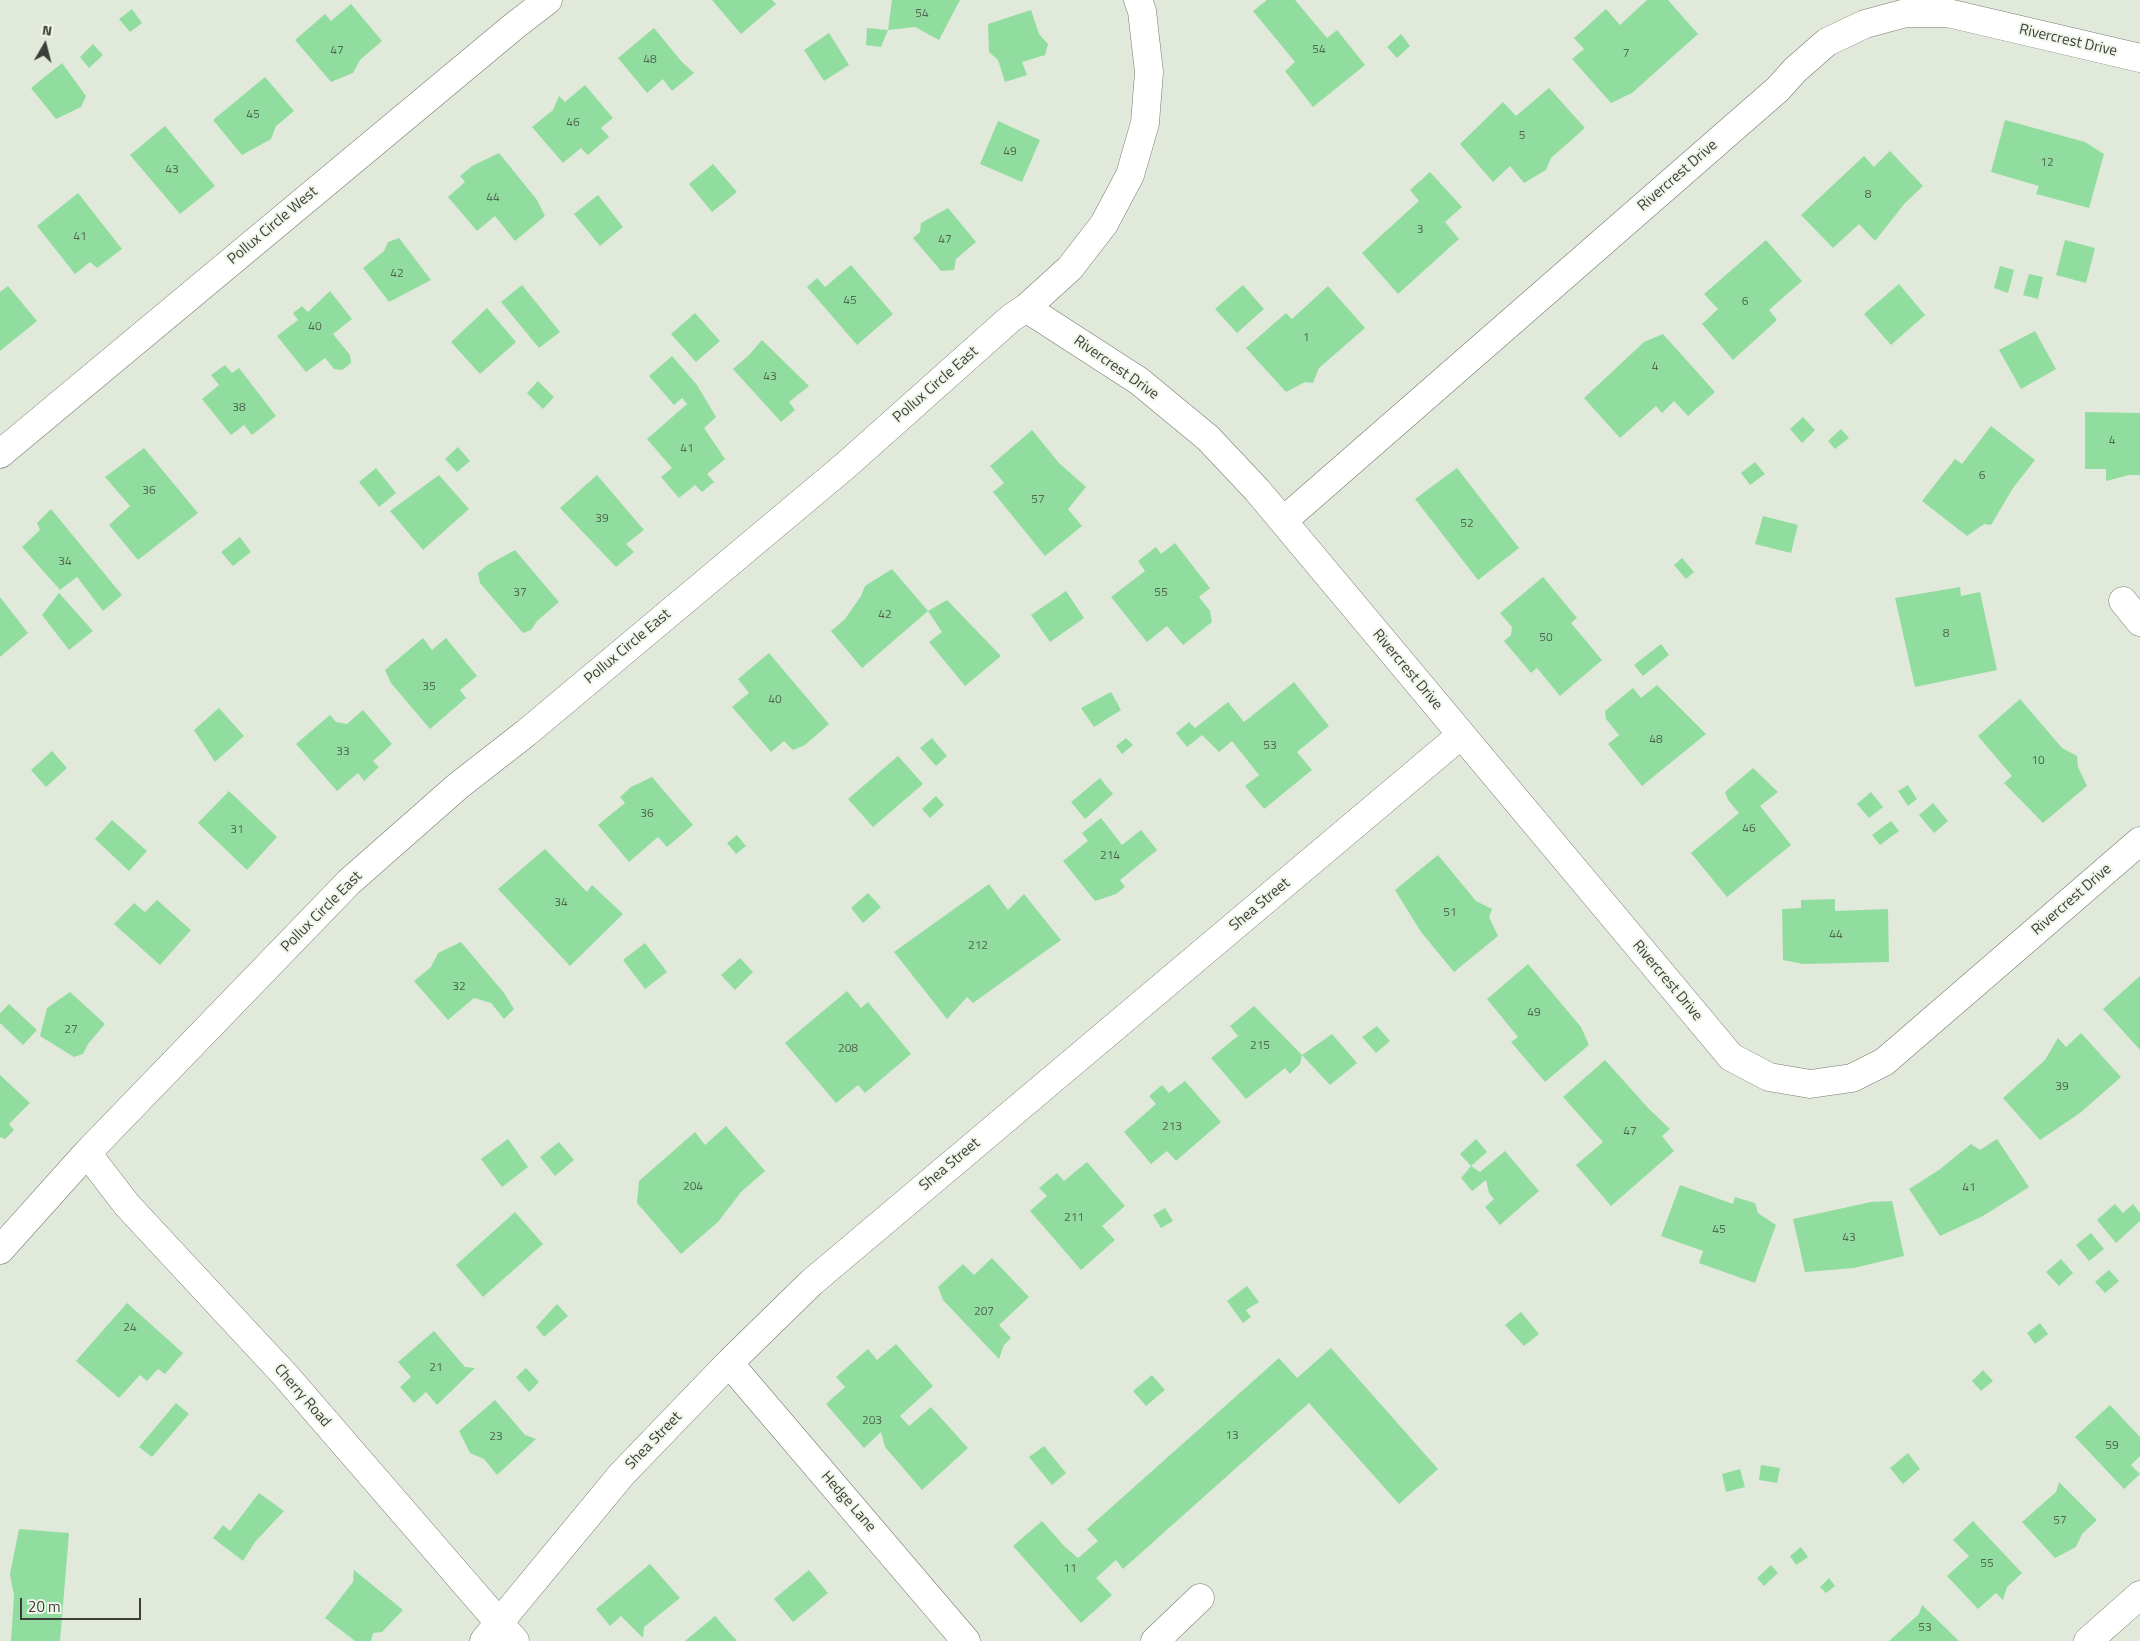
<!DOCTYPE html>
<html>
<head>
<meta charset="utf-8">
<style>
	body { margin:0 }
	#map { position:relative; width:2140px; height:1641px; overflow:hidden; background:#e1e9db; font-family:"Titillium Web",sans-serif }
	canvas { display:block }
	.north { position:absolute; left:20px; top:20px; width:50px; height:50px; -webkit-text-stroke:4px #eff6e8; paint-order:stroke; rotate:8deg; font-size:14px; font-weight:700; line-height:20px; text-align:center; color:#3b3e39 }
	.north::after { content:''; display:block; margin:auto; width:18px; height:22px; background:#3b3e39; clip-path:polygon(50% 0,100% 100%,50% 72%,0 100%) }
	.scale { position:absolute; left:20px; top:1598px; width:121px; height:22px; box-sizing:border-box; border:2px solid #3b3e39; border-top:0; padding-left:6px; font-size:15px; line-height:18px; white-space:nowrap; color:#3b3e39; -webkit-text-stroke:4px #eff6e8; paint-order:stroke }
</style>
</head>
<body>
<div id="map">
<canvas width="2140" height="1641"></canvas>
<div class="north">N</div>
<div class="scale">20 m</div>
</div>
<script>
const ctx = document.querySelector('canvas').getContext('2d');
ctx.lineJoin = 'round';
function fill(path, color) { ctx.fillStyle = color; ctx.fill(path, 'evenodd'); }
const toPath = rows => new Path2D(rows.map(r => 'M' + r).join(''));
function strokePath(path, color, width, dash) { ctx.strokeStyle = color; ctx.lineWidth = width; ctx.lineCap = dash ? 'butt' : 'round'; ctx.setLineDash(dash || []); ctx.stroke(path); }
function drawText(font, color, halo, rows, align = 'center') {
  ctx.font = font + ' "Titillium Web",sans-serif'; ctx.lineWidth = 4; ctx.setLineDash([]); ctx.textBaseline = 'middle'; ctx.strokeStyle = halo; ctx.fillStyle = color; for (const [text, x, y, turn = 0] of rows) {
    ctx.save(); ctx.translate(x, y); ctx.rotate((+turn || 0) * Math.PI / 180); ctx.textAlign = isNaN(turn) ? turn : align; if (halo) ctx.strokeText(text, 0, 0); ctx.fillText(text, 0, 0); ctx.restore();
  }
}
const building = toPath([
	[712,0,772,0,776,4,741,34],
	[892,0,960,0,939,40,915,27,888,30],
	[1267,0,1295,0,1327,38,1337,30,1365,65,1313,107,1285,71,1295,62,1253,11],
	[1647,0,1668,0,1698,34,1632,93,1611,103,1572,59,1584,49,1574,38,1606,9,1620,25],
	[351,4,382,41,360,60,353,73,331,82,295,40,325,14,331,21],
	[132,9,142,23,130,32,119,19],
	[1031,10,1039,34,1048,44,1045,55,1022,62,1027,75,1005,82,998,60,989,52,988,24],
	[654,28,682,62,694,73,672,91,663,79,647,93,618,58],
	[867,28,888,30,881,47,866,45],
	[829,33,849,65,824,81,804,50],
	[1401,34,1410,46,1397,58,1387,47],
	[93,44,103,55,89,68,80,57],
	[62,63,86,96,81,107,56,119,31,88],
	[265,77,294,111,276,126,271,139,242,155,213,120],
	[585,85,613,118,601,128,609,137,588,155,581,148,563,163,532,127,553,110,559,96,565,102],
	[1549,88,1585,128,1551,158,1546,170,1524,183,1510,166,1493,182,1460,144,1503,102,1516,116],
	[2005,120,2085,142,2104,154,2089,208,2036,194,2039,186,1991,172],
	[998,121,1040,140,1022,182,980,164],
	[165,126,215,186,180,214,130,155],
	[1890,151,1923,186,1905,203,1875,241,1859,224,1833,248,1801,215,1864,156,1874,167],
	[499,153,537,200,545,216,515,241,495,216,477,231,448,197,465,182,460,176,472,166],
	[713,164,737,192,712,212,689,184],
	[1430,172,1462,207,1445,222,1459,239,1398,294,1362,253,1419,201,1410,190],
	[78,193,122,249,97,268,90,262,75,274,37,226],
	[598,195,623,227,600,246,574,214],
	[948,208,976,242,956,259,954,270,941,271,913,238,920,232,921,223],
	[399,238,431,280,389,302,363,268,384,251,388,242],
	[1766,240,1802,281,1769,310,1777,320,1733,360,1702,324,1718,309,1704,294],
	[2065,240,2095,248,2086,283,2056,275],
	[851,265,893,314,857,345,807,287,817,278,825,287],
	[2000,266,2014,270,2008,293,1994,288],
	[2029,274,2043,277,2038,299,2023,295],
	[1899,284,1925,315,1891,345,1864,314],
	[522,285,560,332,539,348,501,302],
	[1243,285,1264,309,1237,333,1215,309],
	[8,286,37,321,0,351,0,292],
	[1328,286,1365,328,1319,368,1313,383,1305,382,1286,392,1246,348,1286,313,1292,319],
	[330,291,352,319,333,334,350,355,351,363,342,370,334,369,325,358,306,372,277,336,298,320,293,313,302,306,308,312],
	[487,308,516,342,480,374,451,342],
	[695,313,720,341,696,362,671,334],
	[2035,331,2056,369,2021,389,1999,350],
	[1663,334,1715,392,1688,416,1674,401,1662,413,1656,406,1620,438,1584,398,1644,342],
	[762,340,809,386,789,402,795,410,781,422,733,369,749,355],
	[672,356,697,385,716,417,704,428,725,459,707,474,714,482,702,492,695,485,679,498,661,477,672,468,647,439,687,404,682,398,674,405,649,376],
	[225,365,232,373,239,368,276,416,252,435,244,425,231,435,202,399,219,385,211,375],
	[538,381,554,397,543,409,527,393],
	[2085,412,2140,413,2140,475,2129,475,2106,481,2106,469,2085,469],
	[1803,417,1815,430,1802,443,1790,429],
	[1991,426,2035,460,2013,488,1991,525,1984,524,1967,536,1922,501,1955,459,1962,464],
	[1841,429,1849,438,1835,449,1828,441],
	[1032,430,1059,463,1086,487,1068,509,1082,526,1045,556,993,492,1004,483,990,466],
	[458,447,470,461,457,472,445,459],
	[144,448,198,513,138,560,109,525,130,506,105,477],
	[1755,462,1765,474,1750,485,1741,473],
	[376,468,396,493,379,507,359,482],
	[1457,468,1519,548,1478,580,1415,499],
	[439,475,469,509,423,550,390,511],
	[597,475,644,530,626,544,634,552,616,567,560,508],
	[51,509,122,595,103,611,77,577,60,590,22,547,40,530,37,523],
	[1763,516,1798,525,1791,553,1755,544],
	[240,537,251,552,233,566,221,552],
	[1175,543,1210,588,1199,597,1210,611,1212,622,1183,645,1167,626,1147,642,1111,597,1145,571,1138,561,1156,547,1161,554],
	[515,550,559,602,537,621,531,630,523,633,480,583,478,573,486,566],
	[1682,558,1694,572,1686,579,1674,565],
	[892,569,928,611,862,668,831,631,845,619,861,596,865,586],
	[1543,577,1577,618,1571,623,1602,660,1560,696,1537,668,1531,673,1504,641,1511,635,1512,627,1500,613],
	[1960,587,1961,596,1980,592,1997,670,1915,687,1895,598],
	[1066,591,1084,618,1050,642,1031,615],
	[59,593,93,631,69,650,42,615],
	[0,597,28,633,0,657],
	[947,600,1001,656,965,686,929,642,942,632,928,611],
	[423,638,432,650,446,638,477,676,460,690,466,698,430,729,391,683,385,670],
	[1661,644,1669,655,1643,676,1634,665],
	[769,653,829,724,805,745,793,750,784,741,771,752,732,707,749,693,738,679],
	[1294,682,1329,726,1297,752,1312,770,1264,809,1245,786,1259,775,1232,741,1219,752,1202,735,1187,747,1176,733,1189,722,1195,728,1228,702,1244,722],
	[1657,685,1706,734,1642,786,1608,744,1619,735,1606,719,1605,711,1633,688,1641,698],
	[1111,692,1121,710,1094,727,1081,708],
	[2020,699,2062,748,2077,756,2078,767,2087,786,2043,823,2004,783,2012,776,1978,736],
	[219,708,244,736,215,762,194,730],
	[363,710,392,744,373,761,379,767,364,781,358,773,337,791,296,744,330,715,336,722,347,724],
	[932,738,947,756,936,766,920,748],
	[1126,738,1133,745,1122,754,1116,746],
	[52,751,67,768,46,787,31,770],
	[898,756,923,784,873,827,848,799],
	[1753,768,1778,792,1760,806,1791,845,1727,897,1691,853,1739,813,1728,800,1725,792],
	[652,777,693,825,667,847,658,837,629,862,598,825,625,803,620,797,631,787],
	[1100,778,1113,794,1085,819,1071,802],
	[1908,785,1917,799,1908,806,1898,791],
	[229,791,277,837,247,870,198,823],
	[1871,792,1883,807,1869,818,1857,804],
	[936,796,944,805,930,818,922,809],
	[1933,803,1948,821,1934,833,1919,815],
	[1101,818,1122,845,1141,830,1157,850,1120,880,1125,887,1116,894,1095,901,1063,861,1088,841,1082,833],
	[112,820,147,851,129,871,95,839],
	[1891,821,1899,831,1880,845,1872,835],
	[737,835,746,846,736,854,727,843],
	[545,849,587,892,592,885,623,914,570,966,498,889],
	[1438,855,1476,901,1492,909,1489,917,1498,936,1454,972,1421,932,1395,890],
	[989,884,1008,910,1024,894,1061,940,973,1003,967,997,947,1019,894,952],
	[868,893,881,907,863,923,851,908],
	[1835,899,1835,911,1888,909,1889,962,1803,964,1783,960,1782,909,1801,908,1801,900],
	[157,900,191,930,160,965,114,924,134,903,145,912],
	[461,942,504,993,514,1009,504,1019,491,1003,474,998,448,1020,414,981,431,967,438,953],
	[645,943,667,972,645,989,623,960],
	[740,958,753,972,735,990,721,975],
	[1528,964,1581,1027,1589,1045,1545,1082,1511,1042,1518,1037,1487,999],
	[2140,976,2140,1050,2103,1009],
	[847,991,861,1008,868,1002,911,1054,865,1093,858,1085,836,1103,785,1043],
	[70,992,105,1024,88,1044,83,1054,74,1057,40,1036,47,1008],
	[9,1004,37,1030,23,1045,0,1023,0,1013],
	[1254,1006,1302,1055,1300,1064,1290,1074,1285,1068,1246,1099,1211,1058,1238,1036,1230,1026],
	[1377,1026,1390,1041,1376,1053,1362,1037],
	[2081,1033,2121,1077,2080,1113,2040,1140,2003,1098,2045,1060,2058,1038,2066,1047],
	[1332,1034,1357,1063,1330,1085,1302,1055],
	[1605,1060,1649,1109,1670,1129,1662,1136,1674,1151,1611,1206,1576,1165,1603,1142,1563,1097],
	[0,1075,30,1103,9,1124,14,1130,5,1139,0,1137],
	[1185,1081,1221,1122,1176,1161,1167,1151,1151,1164,1124,1132,1156,1104,1149,1096,1162,1085,1169,1093],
	[726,1126,765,1171,741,1192,718,1222,681,1254,637,1203,639,1181,695,1132,705,1145],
	[508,1139,528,1167,502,1187,481,1159],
	[1476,1139,1487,1152,1471,1166,1460,1154],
	[1997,1139,2029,1187,1983,1216,1940,1236,1909,1189,1939,1170,1971,1144,1980,1150],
	[559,1142,574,1160,555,1176,540,1157],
	[1505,1151,1539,1191,1500,1225,1485,1207,1494,1199,1489,1193,1486,1180,1472,1191,1461,1178,1471,1166,1480,1172],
	[1087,1162,1125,1206,1102,1226,1115,1240,1081,1270,1030,1211,1047,1196,1039,1188,1057,1173,1064,1181],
	[1680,1185,1733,1204,1735,1197,1755,1203,1758,1213,1776,1225,1755,1283,1699,1263,1703,1251,1661,1236],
	[1892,1201,1904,1256,1854,1268,1805,1272,1793,1219,1871,1202],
	[2115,1204,2123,1213,2133,1204,2140,1213,2140,1221,2116,1243,2097,1220],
	[1165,1208,1173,1221,1161,1228,1153,1215],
	[515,1212,543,1244,483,1297,456,1265],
	[2091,1233,2104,1249,2089,1261,2076,1245],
	[992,1258,1029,1297,999,1325,1011,1338,1004,1345,999,1359,943,1300,938,1287,963,1264,974,1275],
	[2061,1259,2073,1273,2059,1286,2046,1272],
	[2109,1270,2119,1281,2105,1293,2095,1282],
	[1247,1286,1259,1302,1246,1310,1251,1317,1243,1323,1227,1301],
	[127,1303,183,1353,165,1374,158,1369,147,1381,140,1375,119,1398,76,1361],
	[557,1304,568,1316,544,1337,536,1327],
	[1521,1312,1539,1334,1524,1346,1505,1325],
	[2040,1323,2048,1334,2035,1344,2027,1333],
	[434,1331,465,1367,475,1368,437,1405,426,1392,414,1403,400,1387,411,1377,398,1362],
	[896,1344,933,1386,900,1416,909,1426,931,1407,968,1448,922,1490,885,1447,881,1432,864,1448,826,1404,845,1387,836,1377,868,1349,877,1360],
	[1331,1348,1438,1469,1399,1504,1309,1403,1123,1569,1116,1560,1096,1578,1112,1595,1081,1623,1013,1546,1042,1521,1065,1547,1078,1558,1098,1541,1087,1529,1279,1358,1297,1378],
	[526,1368,539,1382,529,1392,516,1377],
	[1983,1370,1993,1381,1981,1391,1972,1381],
	[1152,1375,1165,1390,1146,1406,1133,1391],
	[495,1400,525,1435,536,1439,497,1475,484,1459,470,1453,459,1431],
	[176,1403,189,1414,152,1457,139,1447],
	[2110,1405,2140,1437,2140,1456,2131,1465,2140,1474,2124,1489,2075,1437],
	[1044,1446,1066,1473,1052,1485,1029,1457],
	[1908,1453,1920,1469,1903,1484,1890,1468],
	[1761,1465,1780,1468,1777,1483,1759,1480],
	[1740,1469,1745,1487,1726,1492,1722,1474],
	[2059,1482,2097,1520,2082,1534,2076,1547,2055,1558,2022,1522,2056,1492],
	[259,1493,284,1511,255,1542,243,1561,213,1538,223,1525,230,1531],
	[1973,1521,2022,1573,2007,1587,2003,1600,1996,1593,1978,1609,1947,1576,1969,1556,1953,1540],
	[19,1529,69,1533,60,1641,11,1641,14,1596,10,1574],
	[1801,1547,1808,1557,1796,1565,1790,1556],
	[650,1564,680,1598,644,1627,643,1638,621,1616,610,1626,596,1609],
	[1771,1565,1778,1573,1764,1586,1757,1578],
	[354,1570,403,1610,382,1632,373,1633,371,1641,355,1641,325,1618,353,1582],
	[809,1570,828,1593,793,1622,774,1599],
	[1829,1578,1835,1586,1826,1593,1820,1587],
	[1922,1605,1959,1641,1889,1641,1919,1614],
	[715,1616,737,1641,685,1641]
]);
const minor = toPath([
	[1026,308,1139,381,1208,438,1257,490,1731,1057,1769,1077,1810,1084,1852,1078,1884,1062,2140,841],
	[0,454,513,27,548,0],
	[1283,521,1778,89,1795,70,1827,42,1865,24,1906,13,1948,13,2140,58],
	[2123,601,2140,622],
	[87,1153,127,1205,285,1375,515,1641],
	[0,1250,87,1153,349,882,458,786,526,733,845,466,1011,318,1026,308,1070,268,1104,224,1130,175,1145,123,1149,72,1142,11,1138,0],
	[729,1363,966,1641],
	[484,1641,622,1474,729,1363,812,1282,1461,735],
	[1155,1641,1200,1598],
	[2088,1641,2140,1595]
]);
const numberNames = [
	["54",922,14],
	["54",1319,50],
	["47",337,51],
	["7",1626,54],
	["48",650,60],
	["45",253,115],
	["46",573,123],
	["5",1522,136],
	["49",1010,152],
	["12",2047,163],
	["43",172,170],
	["8",1868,195],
	["44",493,198],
	["3",1420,230],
	["41",80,237],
	["47",945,240],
	["42",397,274],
	["45",850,301],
	["6",1745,302],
	["40",315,327],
	["1",1306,338],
	["4",1655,367],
	["43",770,377],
	["38",239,408],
	["4",2112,441],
	["41",687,449],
	["6",1982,476],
	["36",149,491],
	["57",1038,500],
	["39",602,519],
	["52",1467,524],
	["34",65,562],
	["37",520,593],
	["55",1161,593],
	["42",885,615],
	["8",1946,634],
	["50",1546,638],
	["35",429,687],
	["40",775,700],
	["48",1656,740],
	["53",1270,746],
	["33",343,752],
	["10",2038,761],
	["36",647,814],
	["46",1749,829],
	["31",237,830],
	["214",1110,856],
	["34",561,903],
	["51",1450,913],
	["44",1836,935],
	["212",978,946],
	["32",459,987],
	["49",1534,1013],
	["27",71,1030],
	["215",1260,1046],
	["208",848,1049],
	["39",2062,1087],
	["213",1172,1127],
	["47",1630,1132],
	["204",693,1187],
	["41",1969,1188],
	["211",1074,1218],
	["45",1719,1230],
	["43",1849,1238],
	["207",984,1312],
	["24",130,1328],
	["21",436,1368],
	["203",872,1421],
	["13",1232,1436],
	["23",496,1437],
	["59",2112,1446],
	["57",2060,1521],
	["55",1987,1564],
	["11",1070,1569],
	["53",1925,1628]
];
const streetNames = [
	["Rivercrest Drive",2068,41,13],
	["Rivercrest Drive",1678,176,-41],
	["Pollux Circle West",273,226,-40],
	["Rivercrest Drive",1116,368,35],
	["Pollux Circle East",936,385,-41],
	["Pollux Circle East",628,647,-40],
	["Rivercrest Drive",1407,670,50],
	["Rivercrest Drive",2072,900,-41],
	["Shea Street",1260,905,-40],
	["Pollux Circle East",322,912,-45],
	["Rivercrest Drive",1667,981,50],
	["Shea Street",950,1165,-40],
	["Cherry Road",302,1396,49],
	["Shea Street",654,1441,-46],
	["Hedge Lane",848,1502,49]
];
fill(building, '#91dd9f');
strokePath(minor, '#767c70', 29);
strokePath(minor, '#fff', 28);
drawText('12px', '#506652', null, numberNames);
drawText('15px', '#3b3e39', '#eff6e8', streetNames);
</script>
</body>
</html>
